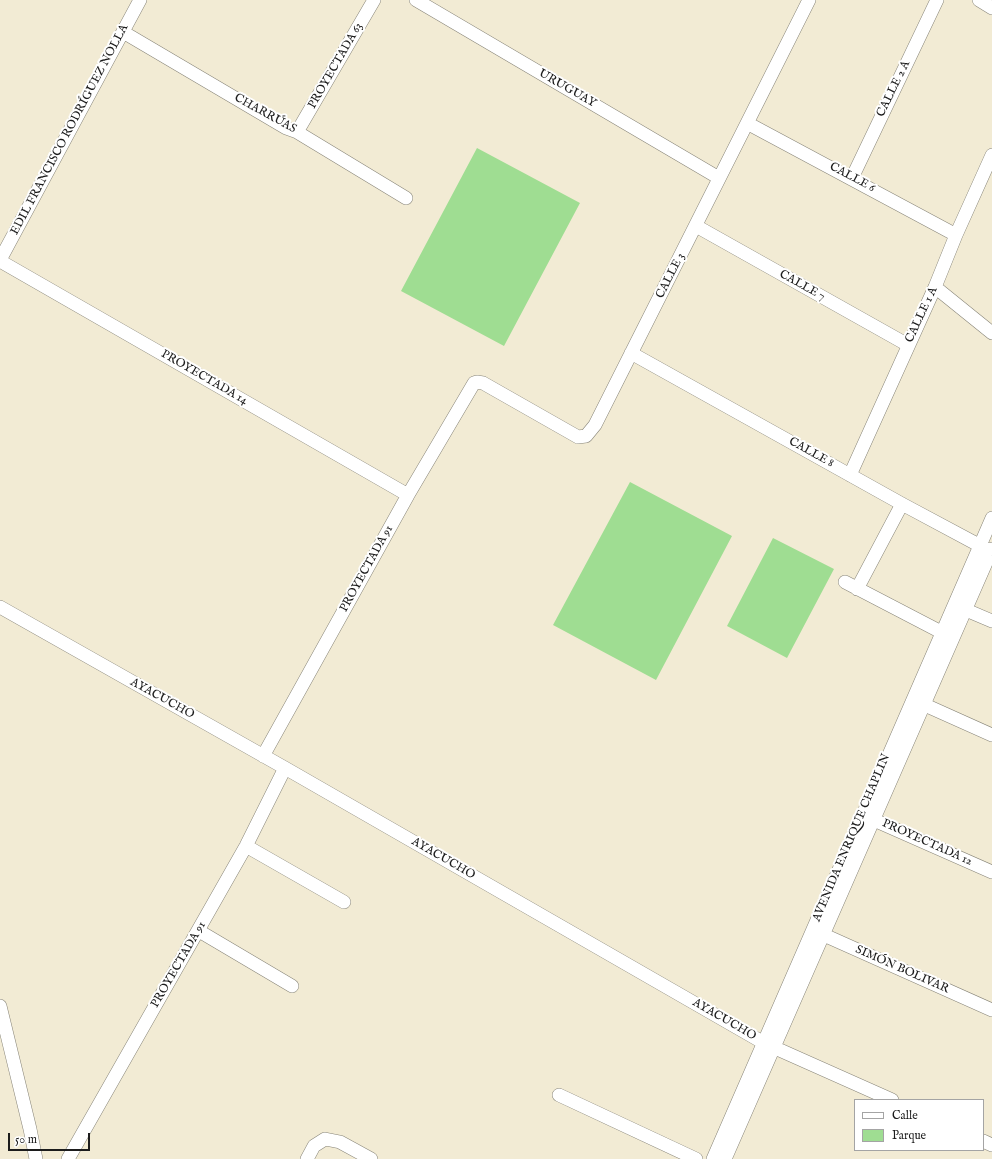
<!DOCTYPE html>
<html>
<head>
<meta charset="utf-8">
<style>
	body { margin:0 }
	#map { position:relative; width:992px; height:1159px; overflow:hidden; background:#f2ebd4; font-family:"IM FELL English",serif }
	canvas { display:block }
	.legend { position:absolute; left:854px; top:1099px; width:130px; height:52px; box-sizing:border-box; background:#fff; border:1px solid #a4a4a4; margin:0; padding:5px 7px; list-style:none; font-size:12px; color:#1c1c1c }
	.legend li { display:flex; align-items:center; gap:8px; height:20px }
	.legend b { width:20px; border:1px solid #a4a4a4 }
	.scale { position:absolute; left:8px; top:1133px; width:82px; height:18px; box-sizing:border-box; border:2px solid #1c1c1c; border-top:0; padding-left:5px; font-size:12px; line-height:14px; white-space:nowrap; color:#1c1c1c; -webkit-text-stroke:3px #fff; paint-order:stroke }
</style>
</head>
<body>
<div id="map">
<canvas width="992" height="1159"></canvas>
<ul class="legend">
<li><b style="height:5px;background:#fff"></b>Calle</li>
<li><b style="height:11px;background:#9fdd92"></b>Parque</li>
</ul>
<div class="scale">50 m</div>
</div>
<script>
const ctx = document.querySelector('canvas').getContext('2d');
ctx.lineJoin = 'round';
function fill(path, color) { ctx.fillStyle = color; ctx.fill(path, 'evenodd'); }
const toPath = rows => new Path2D(rows.map(r => 'M' + r).join(''));
function strokePath(path, color, width, dash) { ctx.strokeStyle = color; ctx.lineWidth = width; ctx.lineCap = dash ? 'butt' : 'round'; ctx.setLineDash(dash || []); ctx.stroke(path); }
function drawText(font, color, halo, rows, align = 'center') {
  ctx.font = font + ' "IM FELL English",serif'; ctx.lineWidth = 4; ctx.setLineDash([]); ctx.textBaseline = 'middle'; ctx.strokeStyle = halo; ctx.fillStyle = color; for (const [text, x, y, turn = 0] of rows) {
    ctx.save(); ctx.translate(x, y); ctx.rotate((+turn || 0) * Math.PI / 180); ctx.textAlign = isNaN(turn) ? turn : align; if (halo) ctx.strokeText(text, 0, 0); ctx.fillText(text, 0, 0); ctx.restore();
  }
}
const green = toPath([
	[477,148,580,203,504,346,401,291],
	[630,482,732,536,656,680,553,625],
	[773,538,834,569,787,658,727,626]
]);
const minor = toPath([
	[416,0,719,178],
	[979,0,992,8],
	[123,32,286,128,297,132,406,198],
	[747,123,956,235],
	[297,132,374,0],
	[852,178,937,0],
	[696,226,908,345],
	[0,260,140,0],
	[0,261,408,495],
	[935,287,992,333],
	[631,353,902,504,988,550],
	[850,475,935,287,956,235,992,155],
	[845,582,943,633],
	[857,589,902,504],
	[0,607,285,768,764,1043,892,1100],
	[959,607,992,621],
	[916,701,992,735],
	[263,756,408,495,474,383,477,382,483,383,578,437,586,436,595,425,809,0],
	[865,816,992,872],
	[246,846,344,902],
	[199,931,292,986],
	[815,931,992,1010],
	[0,1006,30,1129,36,1159],
	[559,1095,696,1159],
	[983,1141,992,1145],
	[68,1159,246,846,285,768],
	[307,1159,314,1146,325,1139,340,1142,371,1159],
	[713,1159,992,518],
	[725,1159,992,549]
]);
const streetNames = [
	["PROYECTADA 63",336,66,-60],
	["URUGUAY",567,89,30],
	["CALLE 2 A",894,89,-64],
	["CHARRÚAS",265,114,29],
	["EDIL FRANCISCO RODRÍGUEZ NOLLA",70,130,-62],
	["CALLE 6",852,178,28],
	["CALLE 3",671,276,-63],
	["CALLE 7",802,286,29],
	["CALLE 1 A",922,315,-65],
	["PROYECTADA 14",204,378,30],
	["CALLE 8",811,453,29],
	["PROYECTADA 91",367,569,-61],
	["AYACUCHO",162,699,29],
	["AVENIDA ENRIQUE CHAPLIN",852,838,-67],
	["PROYECTADA 12",927,843,24],
	["AYACUCHO",443,859,30],
	["PROYECTADA 91",179,965,-60],
	["SIMÓN BOLIVAR",902,970,24],
	["AYACUCHO",724,1020,30]
];
fill(green, '#9fdd92');
strokePath(minor, '#878478', 14);
strokePath(minor, '#fff', 13);
drawText('12px', '#1c1c1c', '#fff', streetNames);
</script>
</body>
</html>
